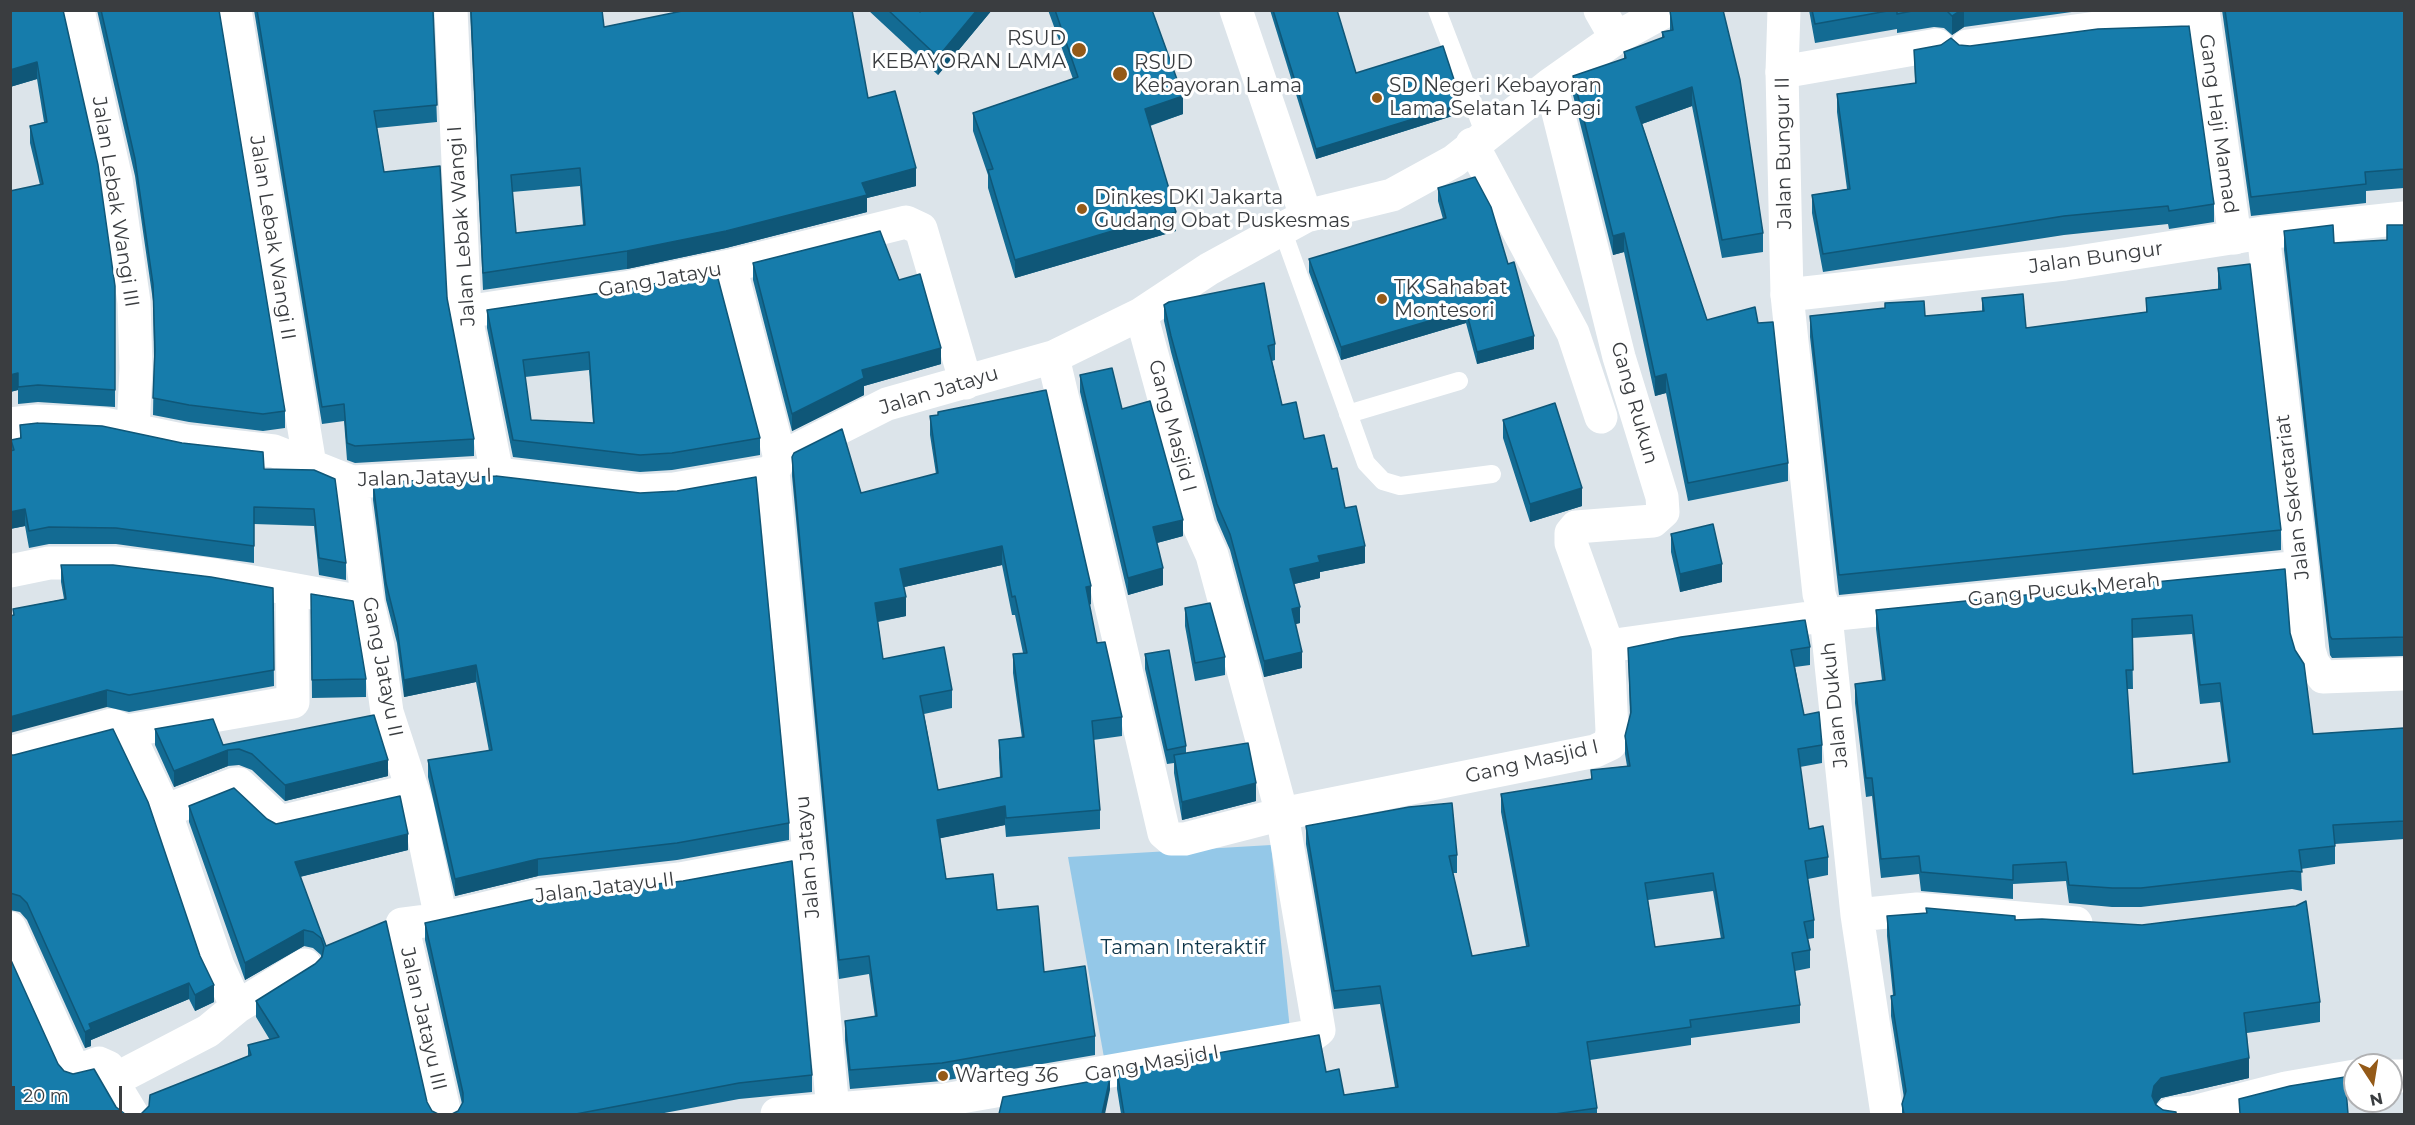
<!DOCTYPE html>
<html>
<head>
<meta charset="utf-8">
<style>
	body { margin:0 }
	#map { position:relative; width:2415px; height:1125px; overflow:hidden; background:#dce4ea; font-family:Montserrat,sans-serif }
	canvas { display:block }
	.frame { position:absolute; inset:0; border:12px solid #3a3d40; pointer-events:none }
	.north { position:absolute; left:2343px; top:1053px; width:60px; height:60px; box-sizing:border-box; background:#fff; border:2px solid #b0b1b3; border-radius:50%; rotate:168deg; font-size:16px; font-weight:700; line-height:24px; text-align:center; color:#3a3d40 }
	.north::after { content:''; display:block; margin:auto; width:21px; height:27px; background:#945a18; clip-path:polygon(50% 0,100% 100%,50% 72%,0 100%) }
	.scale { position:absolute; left:12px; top:1086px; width:110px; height:27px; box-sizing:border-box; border:3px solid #3a3d40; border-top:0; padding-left:8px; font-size:18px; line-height:21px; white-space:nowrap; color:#3a3d40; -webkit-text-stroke:4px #fff; paint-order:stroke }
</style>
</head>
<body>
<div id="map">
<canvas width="2415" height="1125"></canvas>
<div class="frame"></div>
<div class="north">N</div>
<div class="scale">20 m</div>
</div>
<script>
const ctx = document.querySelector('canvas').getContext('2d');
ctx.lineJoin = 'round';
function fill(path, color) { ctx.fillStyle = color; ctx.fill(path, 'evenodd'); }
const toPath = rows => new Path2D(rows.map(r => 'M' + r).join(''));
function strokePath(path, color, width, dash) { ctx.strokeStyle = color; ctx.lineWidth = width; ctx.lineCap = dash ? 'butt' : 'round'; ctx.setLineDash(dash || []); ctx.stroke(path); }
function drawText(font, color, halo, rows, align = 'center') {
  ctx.font = font + ' Montserrat,sans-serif'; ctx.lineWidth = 6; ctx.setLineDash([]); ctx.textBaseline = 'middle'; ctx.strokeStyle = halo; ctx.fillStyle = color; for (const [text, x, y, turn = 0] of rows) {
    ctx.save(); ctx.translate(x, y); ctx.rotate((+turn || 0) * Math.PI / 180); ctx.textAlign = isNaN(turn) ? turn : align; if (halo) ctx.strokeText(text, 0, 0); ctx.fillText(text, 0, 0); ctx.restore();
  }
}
const green = toPath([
	[1271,845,1290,1030,1105,1063,1068,857]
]);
const lane = toPath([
	[1437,10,1485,135],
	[1282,229,1366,463,1383,481,1400,486,1492,474],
	[1348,414,1459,381]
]);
const street = toPath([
	[78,10,116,179,134,302,136,368,133,431],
	[235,10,310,465],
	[451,10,465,312,497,474],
	[1236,10,1306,216],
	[1600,10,1616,38],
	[2203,10,2235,238],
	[1967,46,2096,28,2203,25],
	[1782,72,1937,45],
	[1551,84,1619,357,1662,497,1663,512,1653,521,1576,527,1571,533,1571,543,1608,646],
	[1472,144,1573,333,1601,417],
	[2263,233,2302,567,2309,650,2313,663,2323,677,2404,674],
	[730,266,906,222,921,229,966,383],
	[1787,295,1819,594,1826,616,1857,915,1887,1114],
	[465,312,630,287,730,266,780,458],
	[1053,357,1164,833,1171,839,1185,839,1282,814,1595,751,1610,744,1612,731,1608,646,1837,614,2302,567],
	[10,424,37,421,104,424,186,441,274,451,352,482,497,474,639,491,674,489,773,472],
	[352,482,368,603,378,646,387,712,417,804,441,919],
	[10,571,49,563,114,563,214,575,368,603],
	[127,731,293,702,292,590],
	[10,753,112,725,127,731,165,811,235,784,239,784,280,822,412,790],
	[165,811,218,966,237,1007],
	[1857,915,1917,909,2076,923],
	[10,928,75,1072,99,1063,108,1067,112,1081,132,1114],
	[2391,1076,2404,1076],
	[112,1081,208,1031,237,1007,305,965],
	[833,1110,773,472,780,458,887,404,1053,357,1141,314,1209,269,1306,216,1392,195,1454,161,1551,84,1616,38,1667,10],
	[445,1114,402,924,441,919,540,895,680,879,808,855],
	[777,1114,944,1100,1311,1036,1319,1030,1282,814,1212,555,1199,526,1141,314],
	[2171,1114,2193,1112,2286,1088,2355,1076]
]);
const secondary = toPath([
	[1784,10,1782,72,1787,295,2065,264,2263,233,2404,218]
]);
const wall = toPath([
	[63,10,115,286,115,407,38,402,18,404,18,390,10,392,40,185,30,143,30,126,44,122,37,79,10,87],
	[97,10,219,10,285,411,285,428,263,431,189,422,153,415,154,357,153,301,135,176],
	[254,10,433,10,437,122,377,128,384,172,447,298,474,439,474,456,355,463,347,460,344,421,322,424],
	[470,10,602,10,604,27,868,98,916,186,867,198,867,212,726,248,627,269,483,290],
	[580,186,583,225,516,233,512,192],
	[868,10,919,10,920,12,921,10,992,10,938,75],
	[1048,10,1152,10,1183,114,1150,126,1176,231,1015,278,988,188,988,175,973,131,973,113,1073,79],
	[1270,10,1337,10,1356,73,1462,113,1316,159],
	[1809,10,2086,10,1964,27,1952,35,1944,28,1934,27,1897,33,1897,29,1815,43],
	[2222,10,2404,10,2404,188,2366,191,2366,203,2251,216],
	[1670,11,1763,233,1763,252,1722,258,1692,106,1642,124,1707,320,1788,463,1788,481,1688,501,1666,393,1655,396,1624,252,1613,255,1573,95,1573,76,1624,59,1624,52,1662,38,1662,32,1670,30],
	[1959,45,2214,204,2214,222,2169,229,2168,224,2064,235,1823,272,1812,213,1812,195,1847,189,1837,112,1837,94,1915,84,1914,50],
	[1438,188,1534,349,1477,364,1466,323,1341,360,1309,272,1309,259,1443,219,1438,201],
	[2404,225,2404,656,2332,658,2330,655,2284,250,2284,231,2334,243,2387,240],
	[753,263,899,280,941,364,864,386,864,395,792,431,753,280],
	[2218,268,2281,530,2281,550,1839,595,1810,337,1810,316,1925,316,1982,311,1982,298,2026,328,2146,312,2146,298,2218,289],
	[634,288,760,438,760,455,672,470,640,472,513,457,487,328,487,310],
	[589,370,593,423,531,420,525,377],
	[1164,305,1275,344,1275,360,1272,361,1282,405,1304,439,1332,469,1365,563,1320,572,1320,578,1294,584,1300,623,1295,624,1302,668,1264,677,1230,550,1217,520,1171,352,1164,321],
	[1080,375,1122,409,1183,536,1157,543,1163,585,1128,595,1080,392],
	[930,416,1091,604,1089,605,1097,643,1122,717,1122,736,1093,740,1100,810,1100,829,1006,837,1005,825,940,838,946,879,997,910,1044,972,1095,1036,1095,1055,942,1081,850,1089,845,1040,845,1021,875,1017,869,974,839,979,792,476,792,457,861,493,936,474,930,435],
	[1002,565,1012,615,1015,615,1023,653,1013,654,1013,673,1022,738,999,740,999,758,1000,777,938,790,924,714,952,708,952,690,883,659,878,622,906,616,904,587],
	[1503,420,1582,506,1530,522,1503,438],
	[20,425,264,469,314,470,346,563,346,580,319,575,314,526,254,524,254,563,116,544,49,544,29,548,25,526,10,529,10,451,11,451,11,440,20,438],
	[373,483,789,823,789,840,677,860,538,876,455,896,428,777,428,760,489,751,476,682,404,697,397,643,386,600,373,500],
	[1671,534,1722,582,1680,592,1671,552],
	[61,565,273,588,274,686,129,712,107,707,13,615,13,609,64,599,61,582],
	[2285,569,2290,633,2313,734,2404,728,2404,839,2335,844,2335,864,2301,869,2302,891,2292,889,2141,907,2112,907,2069,903,2066,881,2013,884,2013,899,1921,891,1919,874,1881,878,1872,796,1866,797,1855,703,1855,684,1882,680,1876,629,1876,610],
	[2192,634,2200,704,2220,702,2228,762,2133,774,2127,689,2133,689,2132,638],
	[311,594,366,679,366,697,312,698],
	[1185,608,1225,657,1225,675,1195,681,1185,626],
	[1810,647,1810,665,1795,667,1804,715,1822,745,1822,763,1800,767,1809,829,1828,857,1828,875,1808,879,1814,920,1814,938,1808,939,1810,950,1810,968,1795,971,1800,1005,1800,1023,1691,1038,1691,1045,1590,1060,1597,1108,1597,1114,1121,1114,1117,1089,1117,1071,1326,1072,1344,1095,1395,1087,1380,1004,1334,1009,1306,844,1306,826,1457,855,1457,873,1453,873,1472,956,1526,946,1501,812,1501,794,1591,779,1591,770,1627,766,1625,754,1625,736,1630,716,1628,648],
	[1713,891,1721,939,1655,947,1648,900],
	[1145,654,1186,746,1186,753,1256,801,1182,820,1174,773,1174,763,1167,764,1145,669],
	[155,729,223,745,388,776,285,801,252,770,239,765,228,766,174,787,155,745],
	[10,755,214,1002,195,1011,189,999,91,1040,91,1046,85,1048,27,920,20,912,10,910],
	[189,806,267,819,276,824,408,850,300,877,326,946,432,1111,141,1114,248,1056,248,1045,270,1040,256,1017,256,1001,315,964,321,957,321,955,313,948,304,946,245,980,189,822],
	[1926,908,2015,920,2320,1002,2320,1022,2247,1033,2249,1078,2161,1098,2156,1104,2163,1110,2176,1114,1902,1114,1902,1104,1904,1098,1891,1016,1891,996,1893,995,1887,936,1887,916,1926,913],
	[425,923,812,1075,812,1092,739,1099,659,1114,452,1114,458,1111,462,1104,425,940]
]);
const shadedWall = toPath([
	[977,10,992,10,938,75,938,57],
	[1961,10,1964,10,1964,27,1952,35,1952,16],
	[37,62,37,79,10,87,10,70],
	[1692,87,1692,106,1636,126,1636,107],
	[1183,96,1183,114,1145,127,1145,109],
	[1462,104,1462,113,1316,159,1316,149],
	[916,168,916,186,867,198,867,212,726,248,627,269,627,251,862,183],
	[1176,212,1176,231,1015,278,1015,260],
	[1624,233,1624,252,1613,255,1613,236],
	[1466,310,1466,323,1341,360,1341,347],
	[1534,336,1534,349,1477,364,1477,352],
	[941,348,941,364,864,386,864,395,792,431,792,414,862,370],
	[18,373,18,390,10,392,10,375],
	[1666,374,1666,393,1655,396,1655,377],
	[1582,488,1582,506,1530,522,1530,504],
	[25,509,25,526,10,529,10,512],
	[1183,520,1183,536,1153,544,1153,527],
	[1002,546,1002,565,900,588,900,569],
	[1365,546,1365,563,1320,572,1320,578,1290,585,1290,569,1318,556],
	[1722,564,1722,582,1680,592,1680,574],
	[1163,568,1163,585,1128,595,1128,578],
	[1091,586,1091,604,1086,606,1086,587],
	[906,597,906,616,875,622,875,603],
	[1300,607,1300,623,1292,625,1292,609],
	[1302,652,1302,668,1264,677,1264,661],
	[476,665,476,682,404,697,404,680],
	[107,690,107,707,10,733,10,717],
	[228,750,228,766,174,787,174,771],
	[388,760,388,776,285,801,285,785],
	[1256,783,1256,801,1182,820,1182,802],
	[1005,806,1005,825,937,839,937,820],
	[408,834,408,850,295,878,295,862],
	[538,859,538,876,455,896,455,879],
	[304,930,304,946,245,980,245,963],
	[189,983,189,999,91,1040,91,1046,85,1048,85,1032,89,1024],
	[214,985,214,1002,195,1011,195,995],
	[2249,1058,2249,1078,2161,1098,2154,1107,2152,1096,2154,1086,2161,1078],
	[1110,1078,1110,1090,1105,1114,1102,1114]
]);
const building = toPath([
	[10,10,63,10,98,165,115,286,115,390,38,385,18,387,18,373,10,375,10,191,43,184,30,126,47,122,37,62,10,70,10,10],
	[101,10,219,10,285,411,263,414,189,405,153,398,155,350,153,284,135,159,101,10],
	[257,10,433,10,437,105,374,111,384,172,440,166,447,298,474,439,355,446,347,443,344,404,322,407,257,10],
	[471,10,602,10,604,27,687,10,852,10,868,98,895,91,916,168,862,183,867,195,726,231,627,251,483,273,471,10],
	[580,168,585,225,516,233,511,175,580,168],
	[888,10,919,10,920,12,921,10,977,10,938,57,888,10],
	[1055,10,1152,10,1183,96,1145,109,1176,212,1015,260,988,170,993,169,973,113,1078,77,1055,10],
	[1273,10,1337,10,1356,73,1443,46,1462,104,1316,149,1273,10],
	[1670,10,1723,10,1740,80,1763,233,1722,240,1692,87,1636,107,1707,320,1755,307,1758,323,1773,322,1788,463,1688,483,1666,374,1655,377,1624,233,1613,236,1573,76,1626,58,1624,52,1664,37,1662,32,1673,30,1670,11,1670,10],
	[1812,10,1893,10,1815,24,1812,10],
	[1897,10,1917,10,1897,14,1897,10],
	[1946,10,1961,10,1952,16,1946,10],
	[2225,10,2404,10,2404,169,2365,172,2366,184,2251,197,2225,10],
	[2189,26,2214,204,2169,211,2168,206,2064,216,1823,254,1812,195,1850,189,1837,94,1916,83,1914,50,1941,45,1951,38,1959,45,1970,46,2098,29,2189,26],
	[1475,177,1491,207,1508,264,1514,262,1534,336,1477,352,1466,310,1341,347,1309,259,1446,218,1438,188,1475,177],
	[2333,225,2334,243,2387,240,2387,225,2404,225,2404,637,2332,639,2330,636,2284,231,2333,225],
	[880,231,899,280,920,274,941,348,862,370,864,378,792,414,753,263,880,231],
	[2250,264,2281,530,1839,575,1810,316,1885,308,1885,303,1924,301,1925,316,1984,311,1982,298,2023,294,2026,328,2147,312,2146,298,2221,289,2218,268,2250,264],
	[716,271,760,438,672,453,640,455,513,440,487,310,634,288,716,271],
	[589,352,594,423,531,420,523,360,589,352],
	[1264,283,1275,344,1268,346,1282,405,1296,402,1304,439,1324,435,1332,469,1337,468,1345,508,1356,506,1365,546,1318,556,1320,562,1290,569,1300,607,1292,609,1302,652,1264,661,1230,534,1217,504,1171,336,1164,305,1169,302,1264,283],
	[1112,368,1122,409,1150,401,1183,520,1153,527,1163,568,1128,578,1080,375,1112,368],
	[1046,390,1091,586,1086,587,1097,643,1105,642,1122,717,1092,721,1100,810,1006,818,1005,806,937,820,946,879,993,874,997,910,1038,906,1044,972,1085,966,1095,1036,942,1063,850,1070,845,1021,877,1016,869,956,839,960,792,457,794,453,842,429,861,493,938,473,930,416,938,415,938,412,1046,390],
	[1002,546,1012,597,1015,596,1027,653,1013,654,1024,737,999,740,1002,777,938,790,920,696,952,690,944,647,883,659,875,603,906,597,900,569,1002,546],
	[1555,403,1582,488,1530,504,1503,420,1555,403],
	[38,423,102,426,182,443,263,452,264,469,314,470,335,479,346,563,319,558,314,509,254,507,254,546,116,528,49,527,29,531,25,509,10,512,10,451,14,450,11,440,21,438,20,425,38,423],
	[496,476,640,493,677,491,756,477,789,823,677,843,538,859,455,879,428,760,492,750,476,665,404,680,397,627,386,583,373,483,496,476],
	[1713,524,1722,564,1680,574,1671,534,1713,524],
	[61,565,113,565,211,577,273,588,274,670,129,695,107,690,10,717,10,616,14,615,13,609,66,599,61,565],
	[2285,569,2290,633,2295,650,2304,664,2313,734,2404,728,2404,821,2333,825,2335,846,2299,850,2302,872,2292,871,2141,888,2112,888,2069,885,2066,862,2013,865,2013,880,1921,872,1919,856,1881,859,1872,778,1866,778,1855,684,1885,680,1876,610,2285,569],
	[2192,615,2200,685,2220,683,2230,762,2133,774,2126,670,2133,670,2132,619,2192,615],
	[311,594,353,601,366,679,312,680,311,594],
	[1210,603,1225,657,1195,663,1185,608,1210,603],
	[1805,620,1810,647,1791,650,1804,715,1819,712,1822,745,1798,749,1809,829,1823,826,1828,857,1805,861,1814,920,1804,922,1810,950,1792,953,1800,1005,1690,1020,1691,1027,1587,1042,1597,1108,1555,1114,1124,1114,1117,1071,1319,1035,1326,1072,1339,1069,1344,1095,1398,1087,1380,986,1334,991,1306,826,1409,807,1452,803,1457,855,1449,856,1472,956,1529,946,1501,794,1592,779,1591,770,1630,766,1625,736,1631,712,1628,648,1681,637,1805,620],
	[1713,873,1724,938,1655,947,1645,883,1713,873],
	[1169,650,1186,746,1167,750,1145,654,1169,650],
	[374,715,388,760,285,785,252,754,239,749,228,750,174,771,155,729,213,719,223,745,374,715],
	[113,729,148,802,200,956,214,985,195,995,189,983,89,1024,91,1029,85,1032,27,903,20,896,10,893,10,755,14,755,113,729],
	[1248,743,1256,783,1182,802,1174,755,1248,743],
	[234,788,267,819,276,824,400,796,408,834,295,862,326,946,386,921,427,1102,432,1111,438,1114,138,1114,141,1114,149,1106,150,1095,251,1055,248,1045,279,1037,256,1001,315,964,322,957,324,947,321,938,313,932,304,930,245,963,189,806,234,788],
	[792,861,812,1075,739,1083,576,1114,452,1114,458,1111,463,1102,463,1093,425,923,543,897,683,881,792,861],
	[2306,901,2320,1002,2244,1013,2249,1058,2161,1078,2154,1086,2152,1096,2156,1105,2163,1110,2176,1112,2176,1114,1904,1114,1902,1104,1906,1091,1891,996,1895,995,1887,916,1927,913,1926,908,2015,916,2015,920,2042,919,2142,925,2296,906,2306,901],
	[10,958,58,1064,64,1071,73,1074,94,1069,116,1107,125,1114,10,1114,10,958],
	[2345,1077,2348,1114,2240,1114,2239,1099,2290,1086,2345,1077],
	[1110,1078,1102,1114,999,1114,1003,1097,1110,1078]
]);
const markers = [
	[1079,50,8,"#945a18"],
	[1120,74,8,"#945a18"],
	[1377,98,6,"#945a18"],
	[1082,209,6,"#945a18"],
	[1382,299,6,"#945a18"],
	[943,1076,6,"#945a18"]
];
const poiNames = [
	["RSUD",1066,39,"right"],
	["KEBAYORAN LAMA",1066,62,"right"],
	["RSUD",1134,63],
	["Kebayoran Lama",1134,86],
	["SD Negeri Kebayoran",1389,86],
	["Lama Selatan 14 Pagi",1389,109],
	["Dinkes DKI Jakarta",1094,198],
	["Gudang Obat Puskesmas",1094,221],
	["TK Sahabat",1394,288],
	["Montesori",1394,311],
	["Warteg 36",955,1076]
];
const streetNames = [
	["Gang Haji Mamad",2218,124,82],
	["Jalan Bungur II",1784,153,-91],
	["Jalan Lebak Wangi III",115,202,81],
	["Jalan Lebak Wangi I",462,226,-94],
	["Jalan Lebak Wangi II",272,238,81],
	["Jalan Bungur",2096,258,-8],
	["Gang Jatayu",660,280,-10],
	["Jalan Jatayu",939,391,-17],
	["Gang Rukun",1634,403,74],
	["Gang Masjid I",1172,426,75],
	["Jalan Jatayu I",425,478,-2],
	["Jalan Sekretariat",2293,497,-97],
	["Gang Pucuk Merah",2064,590,-6],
	["Gang Jatayu II",382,667,79],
	["Jalan Dukuh",1835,705,-96],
	["Gang Masjid I",1532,762,-13],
	["Jalan Jatayu",808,857,-95],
	["Jalan Jatayu II",605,888,-7],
	["Jalan Jatayu III",423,1019,77],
	["Gang Masjid I",1152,1064,-10]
];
const parkNames = [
	["Taman Interaktif",1183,948]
];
fill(green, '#94c8e8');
strokePath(lane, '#fff', 18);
strokePath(street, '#fff', 33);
strokePath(secondary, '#fff', 33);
fill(wall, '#136b93');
fill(shadedWall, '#0f5778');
fill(building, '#167cab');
strokePath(building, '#0f5778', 1.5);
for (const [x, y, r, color] of markers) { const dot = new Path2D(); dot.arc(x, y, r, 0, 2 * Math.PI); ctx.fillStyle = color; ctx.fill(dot); strokePath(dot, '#fff', 2); }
drawText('20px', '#3a3d40', '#fff', poiNames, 'left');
drawText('20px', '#3a3d40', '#fff', streetNames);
drawText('20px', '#0c3449', '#fff', parkNames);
</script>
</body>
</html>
